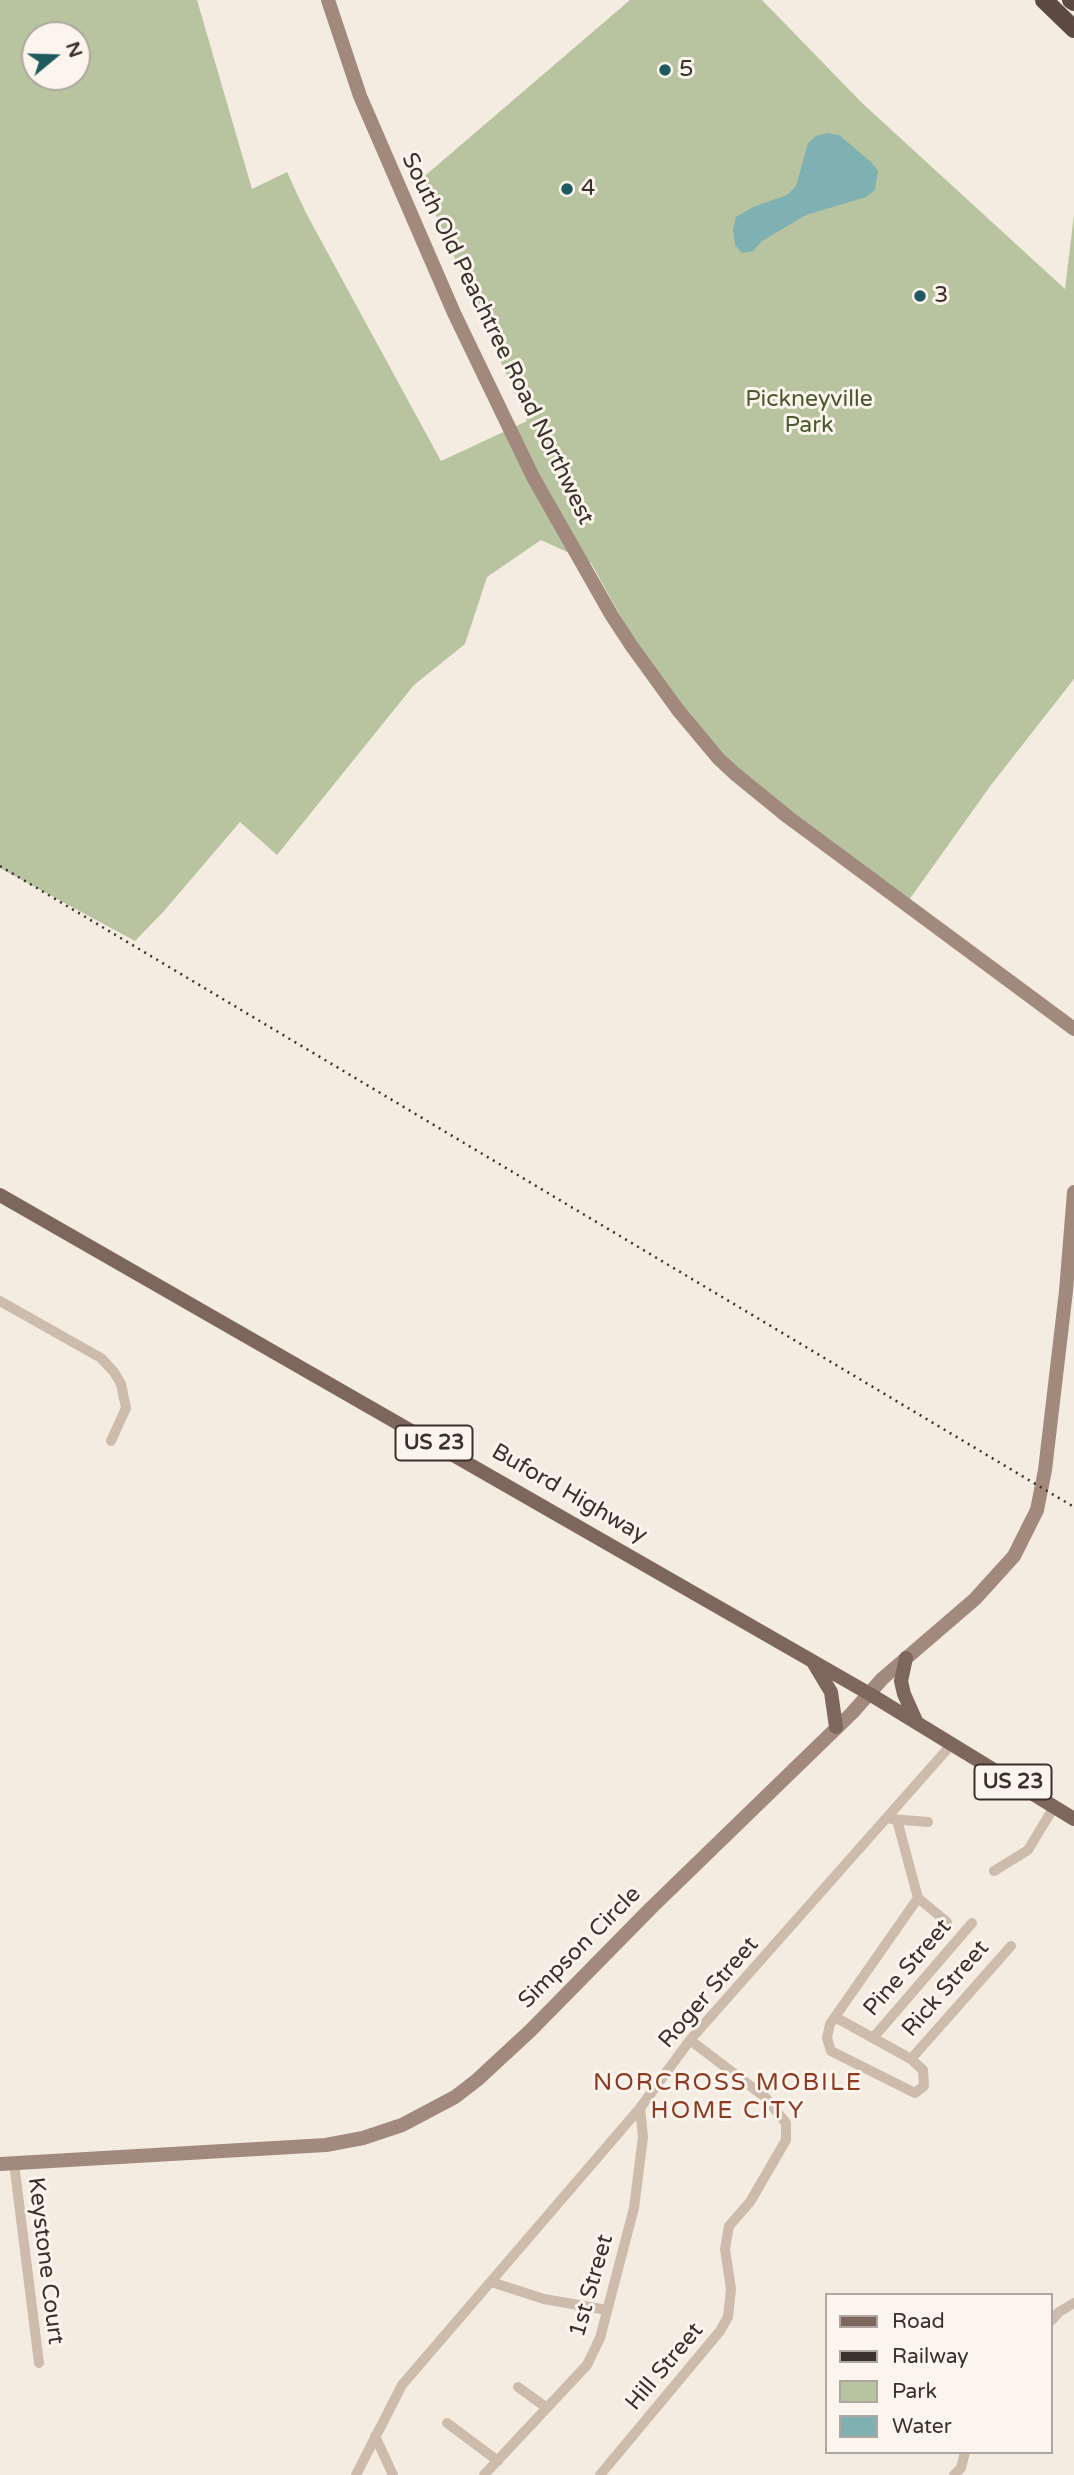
<!DOCTYPE html>
<html>
<head>
<meta charset="utf-8">
<style>
	body { margin:0 }
	#map { position:relative; width:1074px; height:2475px; overflow:hidden; background:#f4ebe1; font-family:"Varela Round",sans-serif }
	canvas { display:block }
	.legend { position:absolute; left:825px; top:2293px; width:228px; height:161px; box-sizing:border-box; background:#fbf5ee; border:2px solid #aea6a0; margin:0; padding:9px 12px; list-style:none; font-size:21px; color:#3b302b }
	.legend li { display:flex; align-items:center; gap:14px; height:35px }
	.legend b { width:35px; border:2px solid #aea6a0 }
	.north { position:absolute; left:21px; top:21px; width:70px; height:70px; box-sizing:border-box; background:#fbf5ee; border:2px solid #aea6a0; border-radius:50%; rotate:71deg; font-size:19px; font-weight:700; line-height:28px; text-align:center; color:#3b302b }
	.north::after { content:''; display:block; margin:auto; width:24px; height:32px; background:#1f5a5e; clip-path:polygon(50% 0,100% 100%,50% 72%,0 100%) }
</style>
</head>
<body>
<div id="map">
<canvas width="1074" height="2475"></canvas>
<ul class="legend">
<li><b style="height:9px;background:#7d675c"></b>Road</li>
<li><b style="height:9px;background:#3b302b"></b>Railway</li>
<li><b style="height:19px;background:#b8c4a0"></b>Park</li>
<li><b style="height:19px;background:#7fb0b2"></b>Water</li>
</ul>
<div class="north">N</div>
</div>
<script>
const ctx = document.querySelector('canvas').getContext('2d');
ctx.lineJoin = 'round';
function fill(path, color) { ctx.fillStyle = color; ctx.fill(path, 'evenodd'); }
const toPath = rows => new Path2D(rows.map(r => 'M' + r).join(''));
function strokePath(path, color, width, dash) { ctx.strokeStyle = color; ctx.lineWidth = width; ctx.lineCap = dash ? 'butt' : 'round'; ctx.setLineDash(dash || []); ctx.stroke(path); }
function drawText(font, color, halo, rows, align = 'center') {
  ctx.font = font + ' "Varela Round",sans-serif'; ctx.lineWidth = 6; ctx.setLineDash([]); ctx.textBaseline = 'middle'; ctx.strokeStyle = halo; ctx.fillStyle = color; for (const [text, x, y, turn = 0] of rows) {
    ctx.save(); ctx.translate(x, y); ctx.rotate((+turn || 0) * Math.PI / 180); ctx.textAlign = isNaN(turn) ? turn : align; if (halo) ctx.strokeText(text, 0, 0); ctx.fillText(text, 0, 0); ctx.restore();
  }
}
const green = toPath([
	[0,0,197,0,252,189,287,172,306,213,441,461,527,421,420,180,630,0,762,0,862,103,1065,289,1074,215,1074,679,991,785,909,900,831,843,736,768,683,706,626,626,591,563,541,540,487,577,465,644,414,685,277,855,240,822,164,911,135,941,0,868],
	[35,35,77,35,77,77,35,77]
]);
const water = toPath([
	[828,133,839,135,871,162,878,171,875,190,866,197,806,215,762,241,753,251,742,253,735,245,733,229,736,217,753,207,787,195,796,186,808,143,816,136]
]);
const street = toPath([
	[0,1301,101,1358,114,1372,121,1384,126,1408,111,1441],
	[891,1819,928,1822],
	[994,1871,1028,1850,1054,1807],
	[918,1898,947,1922],
	[835,2017,911,2059,923,2070,924,2086,915,2093,831,2051,827,2038,830,2024,918,1898,897,1820],
	[873,2038,972,1923],
	[911,2059,1011,1946],
	[14,2163,39,2363],
	[491,2282,544,2299,607,2310],
	[1051,2321,1059,2312,1074,2303],
	[518,2387,547,2408],
	[447,2423,498,2461],
	[375,2436,393,2475],
	[356,2475,402,2385,640,2108,690,2040,951,1745],
	[484,2475,587,2365,600,2338,634,2208,643,2137,640,2108],
	[600,2475,720,2331,728,2317,731,2289,725,2249,729,2226,750,2202,786,2140,786,2123,765,2097,690,2040],
	[954,2475,961,2468,965,2452]
]);
const secondary = toPath([
	[328,0,360,96,454,313,533,477,612,616,631,645,678,710,719,759,734,773,788,817,1074,1029],
	[0,2164,326,2145,363,2138,402,2125,455,2097,477,2080,530,2031,651,1908,852,1713,882,1679,975,1599,1014,1556,1037,1510,1045,1470,1066,1291,1074,1192]
]);
const primary = toPath([
	[0,1195,868,1693,1074,1819],
	[906,1658,901,1681,904,1694,917,1723],
	[813,1662,831,1692,836,1727]
]);
const highway = toPath([
	[1044,0,1074,29],
	[1071,0,1074,2]
]);
const rail = toPath([
	[0,866,1074,1507]
]);
const markers = [
	[665,70,7,"#1f5a5e"],
	[567,189,7,"#1f5a5e"],
	[920,296,7,"#1f5a5e"]
];
const shields = [
	[434,1443,77],
	[1013,1782,77]
];
const shieldNames = [
	["US 23",434,1443],
	["US 23",1013,1782]
];
const poiNames = [
	["5",679,70],
	["4",581,189],
	["3",934,296]
];
const streetNames = [
	["South Old Peachtree Road Northwest",497,339,64],
	["Buford Highway",569,1494,30],
	["Simpson Circle",580,1948,-45],
	["Pine Street",908,1968,-49],
	["Rick Street",946,1989,-49],
	["Roger Street",709,1993,-49],
	["Keystone Court",45,2261,83],
	["1st Street",592,2286,-74],
	["Hill Street",665,2367,-50]
];
const parkNames = [
	["Pickneyville",809,400],
	["Park",809,426]
];
const neighbourhoodNames = [
	["NORCROSS MOBILE",728,2084],
	["HOME CITY",728,2112]
];
fill(green, '#b8c4a0');
fill(water, '#7fb0b2');
strokePath(street, '#cdbbac', 10);
strokePath(secondary, '#a18a7d', 14);
strokePath(primary, '#7d675c', 14);
strokePath(highway, '#5c4a42', 18);
strokePath(rail, '#3b302b', 2.5, [2, 5]);
for (const [x, y, r, color] of markers) { const dot = new Path2D(); dot.arc(x, y, r, 0, 2 * Math.PI); ctx.fillStyle = color; ctx.fill(dot); strokePath(dot, '#fbf5ee', 2.5); }
for (const [x, y, w] of shields) { const box = new Path2D(); box.roundRect(x - w / 2, y - 17.5, w, 35, 5); ctx.fillStyle = '#fbf5ee'; ctx.fill(box); strokePath(box, '#3b302b', 2); }
drawText('bold 21px', '#3b302b', null, shieldNames);
drawText('23px', '#3b302b', '#fbf5ee', poiNames, 'left');
drawText('23px', '#3b302b', '#fbf5ee', streetNames);
drawText('23px', '#4a5a2e', '#fbf5ee', parkNames);
ctx.letterSpacing = '2px';
drawText('24px', '#8c3b22', '#fbf5ee', neighbourhoodNames);
ctx.letterSpacing = '0px';
</script>
</body>
</html>
